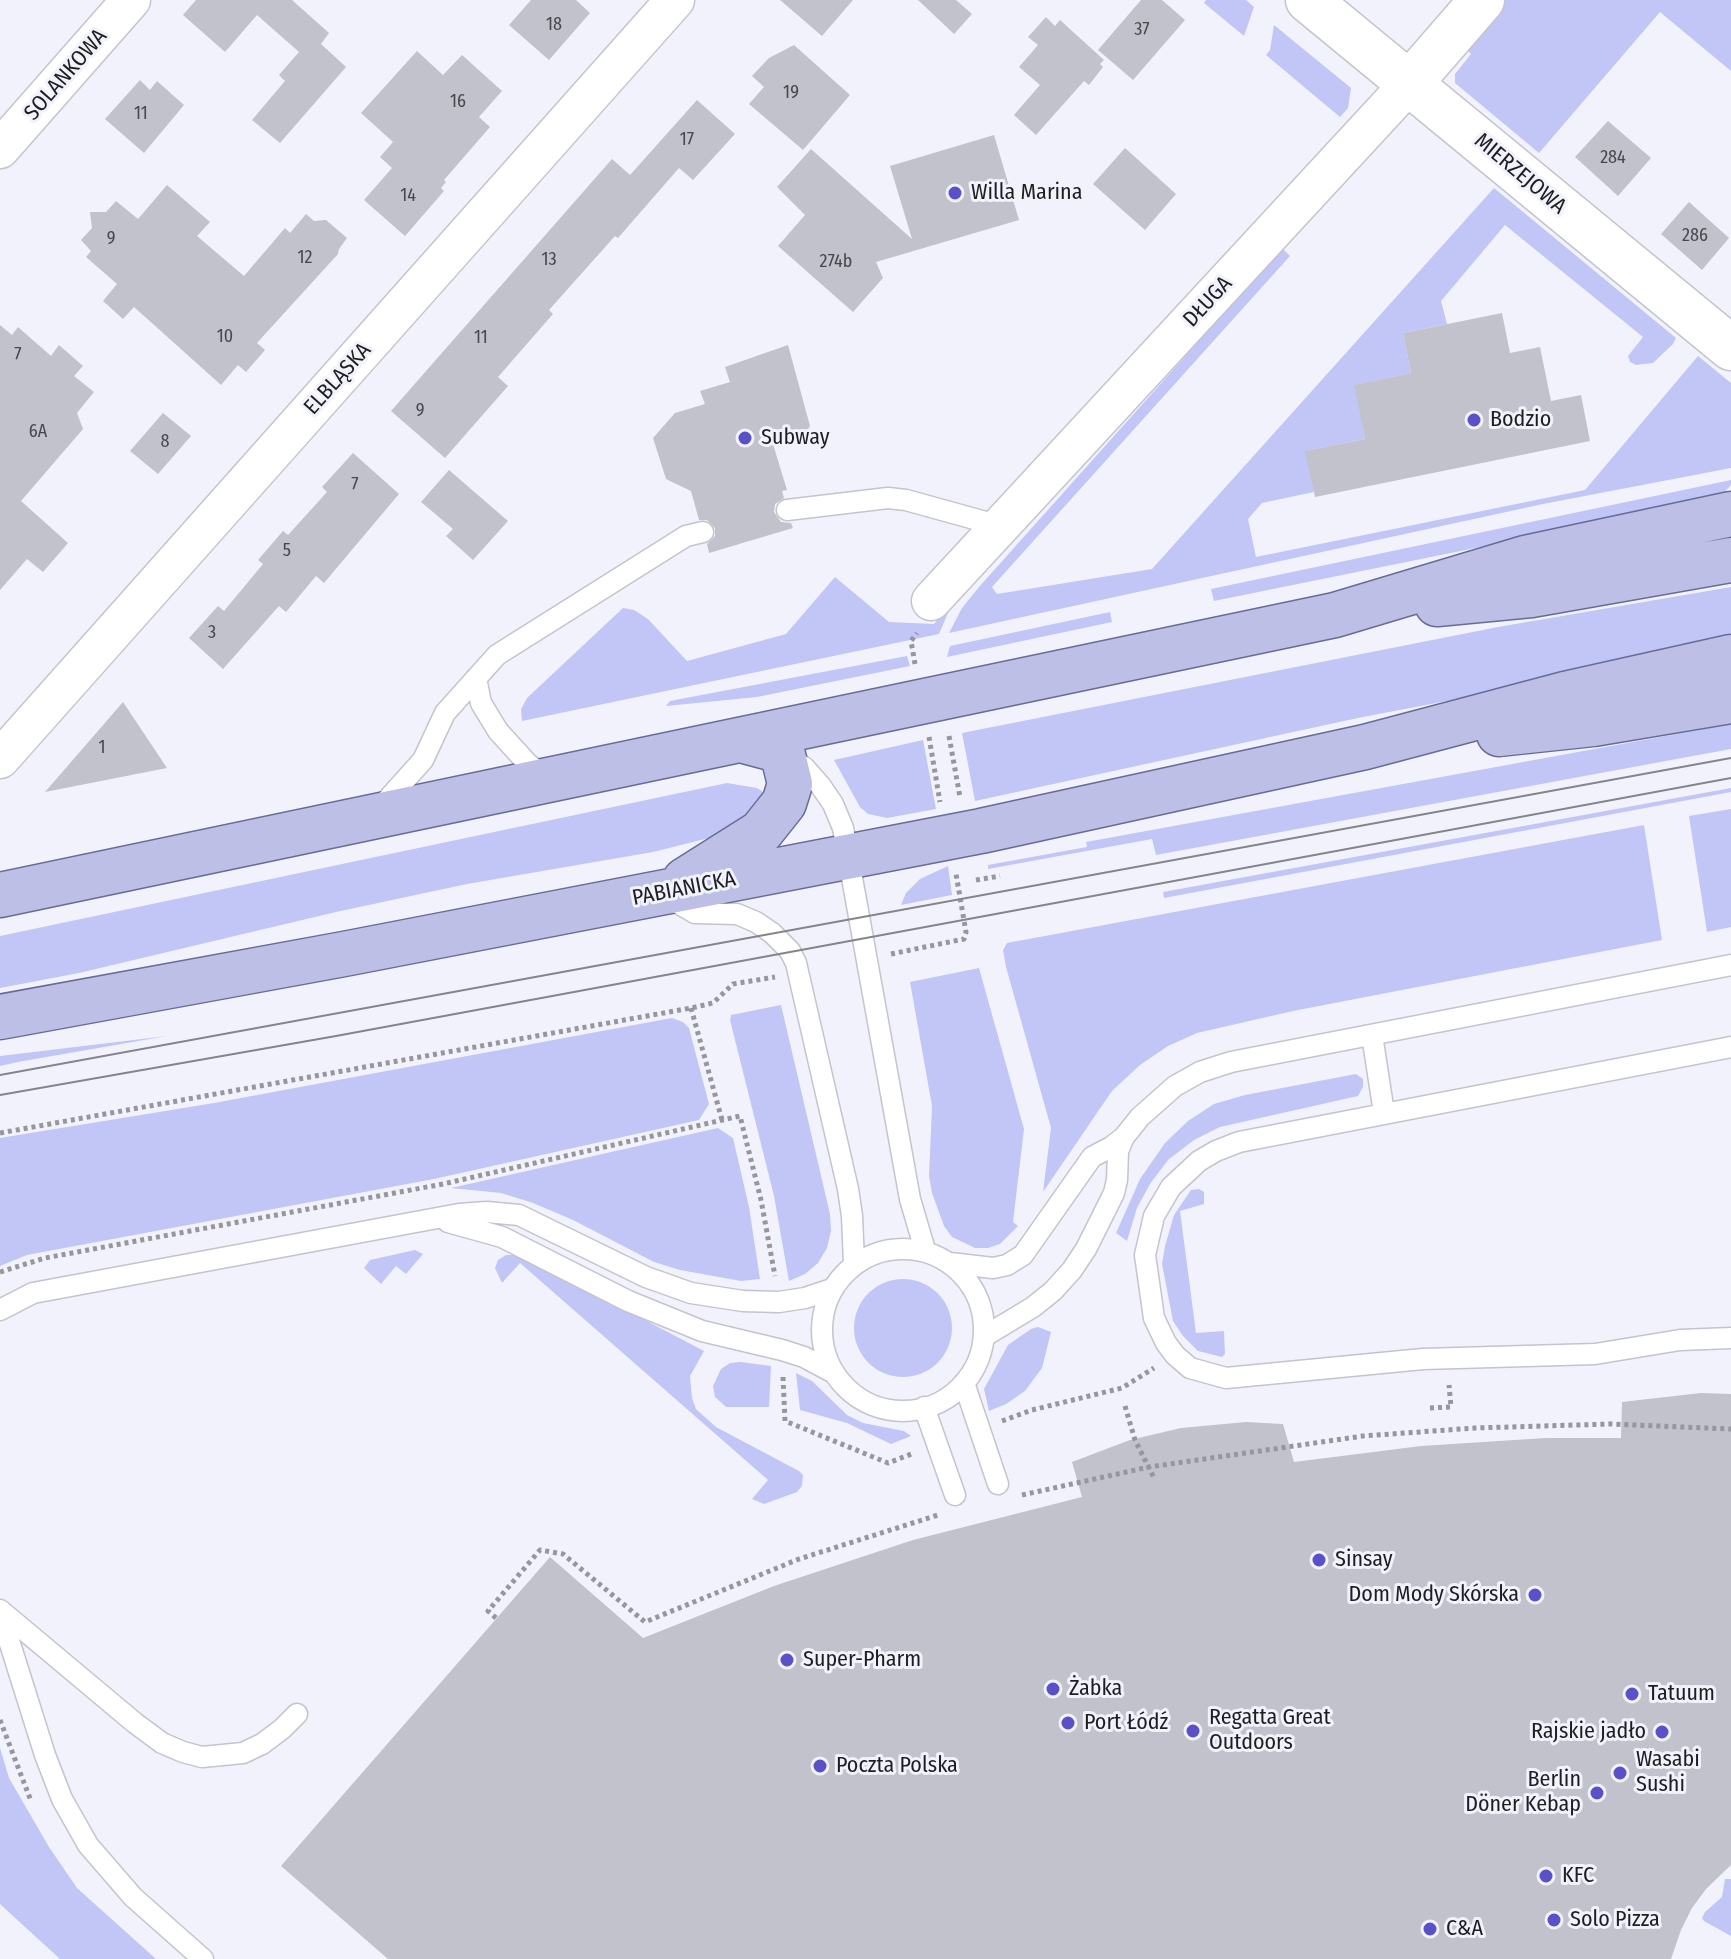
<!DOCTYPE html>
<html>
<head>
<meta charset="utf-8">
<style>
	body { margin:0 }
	canvas { display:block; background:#f1f2fc }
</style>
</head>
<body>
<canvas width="1731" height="1959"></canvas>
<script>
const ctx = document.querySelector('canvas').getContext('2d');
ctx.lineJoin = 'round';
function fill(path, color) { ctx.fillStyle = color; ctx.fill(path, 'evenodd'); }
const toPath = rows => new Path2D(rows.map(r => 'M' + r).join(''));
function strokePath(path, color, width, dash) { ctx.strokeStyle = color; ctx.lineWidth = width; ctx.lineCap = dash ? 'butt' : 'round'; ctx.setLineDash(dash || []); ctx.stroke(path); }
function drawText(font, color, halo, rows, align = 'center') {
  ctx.font = font + ' "Fira Sans Condensed",sans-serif'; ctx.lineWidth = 6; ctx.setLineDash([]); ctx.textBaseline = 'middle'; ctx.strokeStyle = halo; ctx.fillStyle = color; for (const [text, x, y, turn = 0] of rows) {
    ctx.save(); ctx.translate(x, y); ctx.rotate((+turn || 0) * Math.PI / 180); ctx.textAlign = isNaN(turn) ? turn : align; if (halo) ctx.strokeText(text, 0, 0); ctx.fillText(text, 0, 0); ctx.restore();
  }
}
const green = toPath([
	[1206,0,1246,0,1254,7,1244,36,1204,3],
	[1505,0,1731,0,1731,71,1660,12,1539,153,1455,83,1455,74,1471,54,1463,46],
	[1274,25,1351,88,1348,108,1340,117,1266,55,1270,50],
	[1494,188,1676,338,1673,344,1653,363,1636,365,1630,362,1628,356,1643,337,1505,225,1441,301,1447,324,1403,333,1411,373,1355,385,1365,439,1306,451,1314,492,1262,503,1248,519,1256,557,1585,490,1698,356,1731,383,1731,468,1543,504,949,633,962,608,979,587,1282,248,1290,256,992,587,997,594,1152,569],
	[1731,480,1731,485,1723,494,1707,501,1214,601,1211,589],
	[835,577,889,622,934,624,956,594,939,634,522,721,521,709,527,698,623,608,634,610,648,619,687,661,786,634],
	[1731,587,1731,638,1509,689,1358,718,975,801,962,733,1498,627],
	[1110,612,1112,622,947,657,950,646],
	[907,656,910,666,757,697,666,706,670,701],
	[1731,724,1731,749,1156,855,1152,839,988,869,988,865,1087,847,1086,842],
	[923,740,936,809,887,818,868,814,860,807,834,760],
	[727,783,757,788,772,798,717,836,653,852,467,884,336,912,79,973,0,988,0,936],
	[1731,788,1731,792,1164,898,1163,892],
	[1731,809,1731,927,1707,932,1689,816],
	[1644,825,1662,940,1293,1011,1197,1033,1168,1046,1140,1065,1112,1091,1043,1192,1051,1128,1006,967,1003,950,1007,943],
	[948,866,952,895,901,905,906,893,920,879],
	[979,968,1024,1129,1013,1222,1018,1226,1000,1244,988,1248,975,1248,952,1237,944,1226,932,1193,929,1176,932,1106,910,982],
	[781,1005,830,1214,831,1231,827,1248,818,1263,805,1274,789,1281,774,1196,730,1020,731,1015],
	[672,1018,683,1022,689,1028,709,1104,699,1120,434,1179,27,1255,0,1266,0,1138,214,1103],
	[167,1036,18,1062,0,1066,0,1056],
	[1356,1074,1363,1079,1363,1087,1358,1096,1220,1127,1194,1140,1168,1160,1150,1184,1137,1208,1127,1241,1116,1233,1140,1179,1165,1143,1188,1121,1214,1104,1245,1095],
	[718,1128,733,1138,749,1207,760,1279,741,1281,680,1270,654,1262,573,1220,533,1203,501,1193,451,1188],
	[1199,1189,1204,1192,1204,1204,1180,1211,1196,1333,1224,1331,1225,1354,1222,1357,1198,1351,1183,1336,1173,1321,1162,1264,1165,1246,1174,1215,1191,1190],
	[415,1250,423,1254,406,1274,396,1266,381,1284,364,1268,370,1260],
	[506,1255,515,1255,538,1264,704,1351,690,1376,692,1398,696,1409,716,1427,799,1471,803,1475,802,1486,797,1492,764,1504,752,1499,768,1480,520,1263,502,1283,495,1268,498,1260],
	'854 1328a49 49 0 1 1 98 0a49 49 0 1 1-98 0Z',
	[1038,1327,1051,1332,1042,1368,1025,1391,1006,1404,989,1411,984,1389,1008,1345,1031,1329],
	[741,1362,771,1366,769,1407,726,1407,715,1397,713,1386,721,1369,730,1363],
	[796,1373,812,1381,847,1415,863,1423,904,1431,911,1436,891,1444,847,1423,800,1410],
	[0,1748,9,1778,49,1847,77,1888,156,1959,60,1959,0,1904],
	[1725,1879,1731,1879,1731,1936,1704,1921,1702,1918,1705,1912,1722,1897]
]);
const building = toPath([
	[196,0,292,0,329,33,321,44,346,67,280,143,252,120,285,81,279,75,299,52,257,15,225,52,183,15],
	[531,0,576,0,590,13,549,60,509,25],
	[780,0,853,0,822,36],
	[918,0,956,0,972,14,954,34],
	[1141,0,1162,0,1185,20,1133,80,1098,50],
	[1046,17,1055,26,1060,20,1104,60,1100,64,1103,67,1089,85,1084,81,1036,135,1014,115,1040,85,1019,67,1038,45,1028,37],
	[794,45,850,95,803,150,749,104,764,87,752,76,769,58],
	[417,51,443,75,462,55,502,91,479,117,490,127,444,180,446,182,441,188,444,191,405,236,364,200,392,168,380,157,393,142,361,113],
	[140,80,150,90,157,81,184,105,144,153,105,119],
	[697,100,735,134,693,180,679,168,618,238,615,236,549,310,553,314,498,377,508,386,445,458,391,411,612,159,630,175],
	[1608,121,1651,158,1618,196,1575,157],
	[994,135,1019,220,876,262,883,278,853,312,778,246,805,215,777,187,811,149,912,239,890,166],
	[1125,148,1176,194,1145,230,1093,184],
	[167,185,210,222,197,236,244,276,285,228,290,233,306,214,314,221,326,220,347,238,339,249,338,254,257,343,265,350,246,372,238,365,221,385,134,307,123,319,103,301,117,284,86,257,91,251,81,240,92,228,90,212,106,212,116,201,138,219],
	[1689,202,1729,238,1702,270,1661,234],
	[1502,313,1510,353,1540,347,1551,401,1581,395,1590,441,1315,497,1305,451,1365,439,1354,385,1411,373,1403,333],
	[0,325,12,335,18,327,51,356,59,345,83,366,74,376,94,392,77,413,83,429,21,501,68,543,43,572,27,559,0,590],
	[788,345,810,426,804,435,773,444,787,490,782,491,784,498,775,504,774,512,781,522,791,523,793,528,709,553,707,544,715,536,715,528,707,520,699,520,691,491,666,479,653,438,675,413,705,404,700,391,730,382,725,367],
	[163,413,191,436,158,474,130,451],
	[353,453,399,494,324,583,316,576,286,612,279,606,223,669,189,638,218,606,224,611,263,564,258,560,283,531,288,535,327,492,322,487],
	[449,470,508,521,473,560,446,536,453,529,421,502],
	[123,702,167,768,45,792],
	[1701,1393,1731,1394,1731,1865,1706,1889,1692,1908,1681,1930,1671,1959,388,1959,281,1866,550,1557,643,1638,774,1586,913,1540,1082,1497,1072,1462,1130,1440,1181,1428,1246,1422,1283,1424,1294,1462,1421,1446,1546,1438,1621,1438,1622,1402]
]);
const path = toPath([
	[915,664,911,641,917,633],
	[949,736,960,797],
	[929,737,940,802],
	[976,880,1000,876],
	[891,954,964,939,966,932,956,874],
	[691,1008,722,1120],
	[0,1133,691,1008,713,1003,733,984,775,977],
	[0,1272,45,1258,443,1184,740,1116,761,1200,775,1276],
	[783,1377,785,1421,888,1463,914,1453],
	[1125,1406,1135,1440,1154,1478],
	[1430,1408,1451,1407,1449,1385],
	[1002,1421,1032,1410,1122,1388,1154,1368],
	[1022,1495,1149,1467,1363,1436,1475,1428,1610,1424,1731,1429],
	[496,1618,488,1611,540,1550,563,1554,645,1622,799,1559,938,1515],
	[0,1720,31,1801]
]);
const lane = toPath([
	[787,510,888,498,906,500,1000,526],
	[476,678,481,703,498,731,528,764,548,778],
	[791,758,805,768,820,785,833,804,843,828,910,1199,925,1250],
	[379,809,423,760,445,713,497,655,686,536,703,532],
	[669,898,695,913,737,914,756,922,772,933,790,951,796,963,848,1189,852,1216,854,1263],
	[1372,1035,1384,1113],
	[1731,1047,1239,1142,1216,1151,1199,1161,1171,1187,1154,1216,1145,1255,1154,1318,1166,1343,1175,1355,1190,1368,1226,1378,1423,1359,1595,1354,1680,1340,1731,1338],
	[448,1222,502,1237,628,1301,702,1331,782,1350,804,1357,834,1373],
	'822 1330a81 81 0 1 1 162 0a81 81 0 1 1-162 0Z',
	[950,1263,993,1268,1007,1265,1023,1255,1092,1157,1111,1147,1124,1137,1140,1117,1175,1086,1200,1072,1231,1062,1731,965],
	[0,1310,33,1293,459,1214,487,1212,519,1215,646,1277,691,1293,743,1301,779,1302,805,1298,832,1289],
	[985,1336,1033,1307,1053,1291,1072,1270,1086,1249,1114,1193,1117,1180,1118,1151,1124,1137],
	[964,1383,998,1484],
	[924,1407,955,1495],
	[0,1610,135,1723,162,1743,183,1752,202,1757,243,1753,262,1744,282,1729,297,1714],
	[0,1612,45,1755,62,1799,88,1845,133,1897,203,1959]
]);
const street = toPath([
	[0,149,131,0],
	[931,601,1410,83],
	[0,759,675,0]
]);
const secondary = toPath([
	[1308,0,1731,348],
	[1410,83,1482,0]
]);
const primary = toPath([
	[1437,604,1531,595,1731,560],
	[1499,734,1593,724,1731,701],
	[685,880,761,832,784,803,790,784,782,751,741,740],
	[0,895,1335,615,1525,558,1731,514],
	[0,1017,344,954,981,831,1365,747,1565,694,1731,657]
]);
const tram = toPath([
	[0,1075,1731,758],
	[0,1095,336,1036,1731,778]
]);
const markers = [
	[955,193,8,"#5a51c9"],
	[1474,420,8,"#5a51c9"],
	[745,438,8,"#5a51c9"],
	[1319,1560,8,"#5a51c9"],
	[1535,1595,8,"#5a51c9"],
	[787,1660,8,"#5a51c9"],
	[1053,1689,8,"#5a51c9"],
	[1632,1694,8,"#5a51c9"],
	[1068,1723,8,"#5a51c9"],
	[1193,1731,8,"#5a51c9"],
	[1662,1732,8,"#5a51c9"],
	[820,1766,8,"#5a51c9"],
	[1620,1773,8,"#5a51c9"],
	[1597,1793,8,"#5a51c9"],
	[1546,1876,8,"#5a51c9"],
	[1554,1920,8,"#5a51c9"],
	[1430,1929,8,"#5a51c9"]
];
const numberNames = [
	["18",554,25],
	["37",1142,30],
	["19",791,93],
	["16",458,102],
	["11",141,114],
	["17",687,140],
	["284",1613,158],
	["14",408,196],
	["286",1695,236],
	["9",111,239],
	["12",305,258],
	["13",549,260],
	["274b",836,262],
	["10",225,337],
	["11",481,338],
	["7",18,355],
	["9",420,411],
	["6A",38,432],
	["8",165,442],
	["7",355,485],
	["5",287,551],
	["3",212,633],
	["1",102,748]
];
const streetNames = [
	["SOLANKOWA",66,75,-49],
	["MIERZEJOWA",1520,174,40],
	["DŁUGA",1208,302,-47],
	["ELBLĄSKA",338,379,-48],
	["PABIANICKA",684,889,-11]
];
const poiNames = [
	["Willa Marina",971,193],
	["Bodzio",1490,420],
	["Subway",761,438],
	["Sinsay",1335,1560],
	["Dom Mody Skórska",1519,1595,"right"],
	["Super-Pharm",803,1660],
	["Żabka",1069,1689],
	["Tatuum",1648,1694],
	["Regatta Great",1209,1718],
	["Outdoors",1209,1743],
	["Port Łódź",1084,1723],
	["Rajskie jadło",1646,1732,"right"],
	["Wasabi",1636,1760],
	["Sushi",1636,1785],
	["Poczta Polska",836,1766],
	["Berlin",1581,1780,"right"],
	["Döner Kebap",1581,1805,"right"],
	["KFC",1562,1876],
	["Solo Pizza",1570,1920],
	["C&A",1446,1929]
];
fill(green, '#c2c6f6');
fill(building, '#c1c2cc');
strokePath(lane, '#c3c4cd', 23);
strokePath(street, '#c3c4cd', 41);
strokePath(secondary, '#c3c4cd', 47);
strokePath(primary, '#696b97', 47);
strokePath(path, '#96969d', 5, [4, 4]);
strokePath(lane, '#fff', 20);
strokePath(street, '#fff', 38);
strokePath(secondary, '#fff', 44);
strokePath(primary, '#bdbfe6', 44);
strokePath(tram, '#84858b', 2);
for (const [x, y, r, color] of markers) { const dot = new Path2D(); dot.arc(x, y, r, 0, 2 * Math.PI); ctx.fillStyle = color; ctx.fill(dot); strokePath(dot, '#f1f2fc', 3); }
drawText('18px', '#47474c', null, numberNames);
drawText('22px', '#1e1e21', '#f1f2fc', streetNames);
drawText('22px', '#1e1e21', '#f1f2fc', poiNames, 'left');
</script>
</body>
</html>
